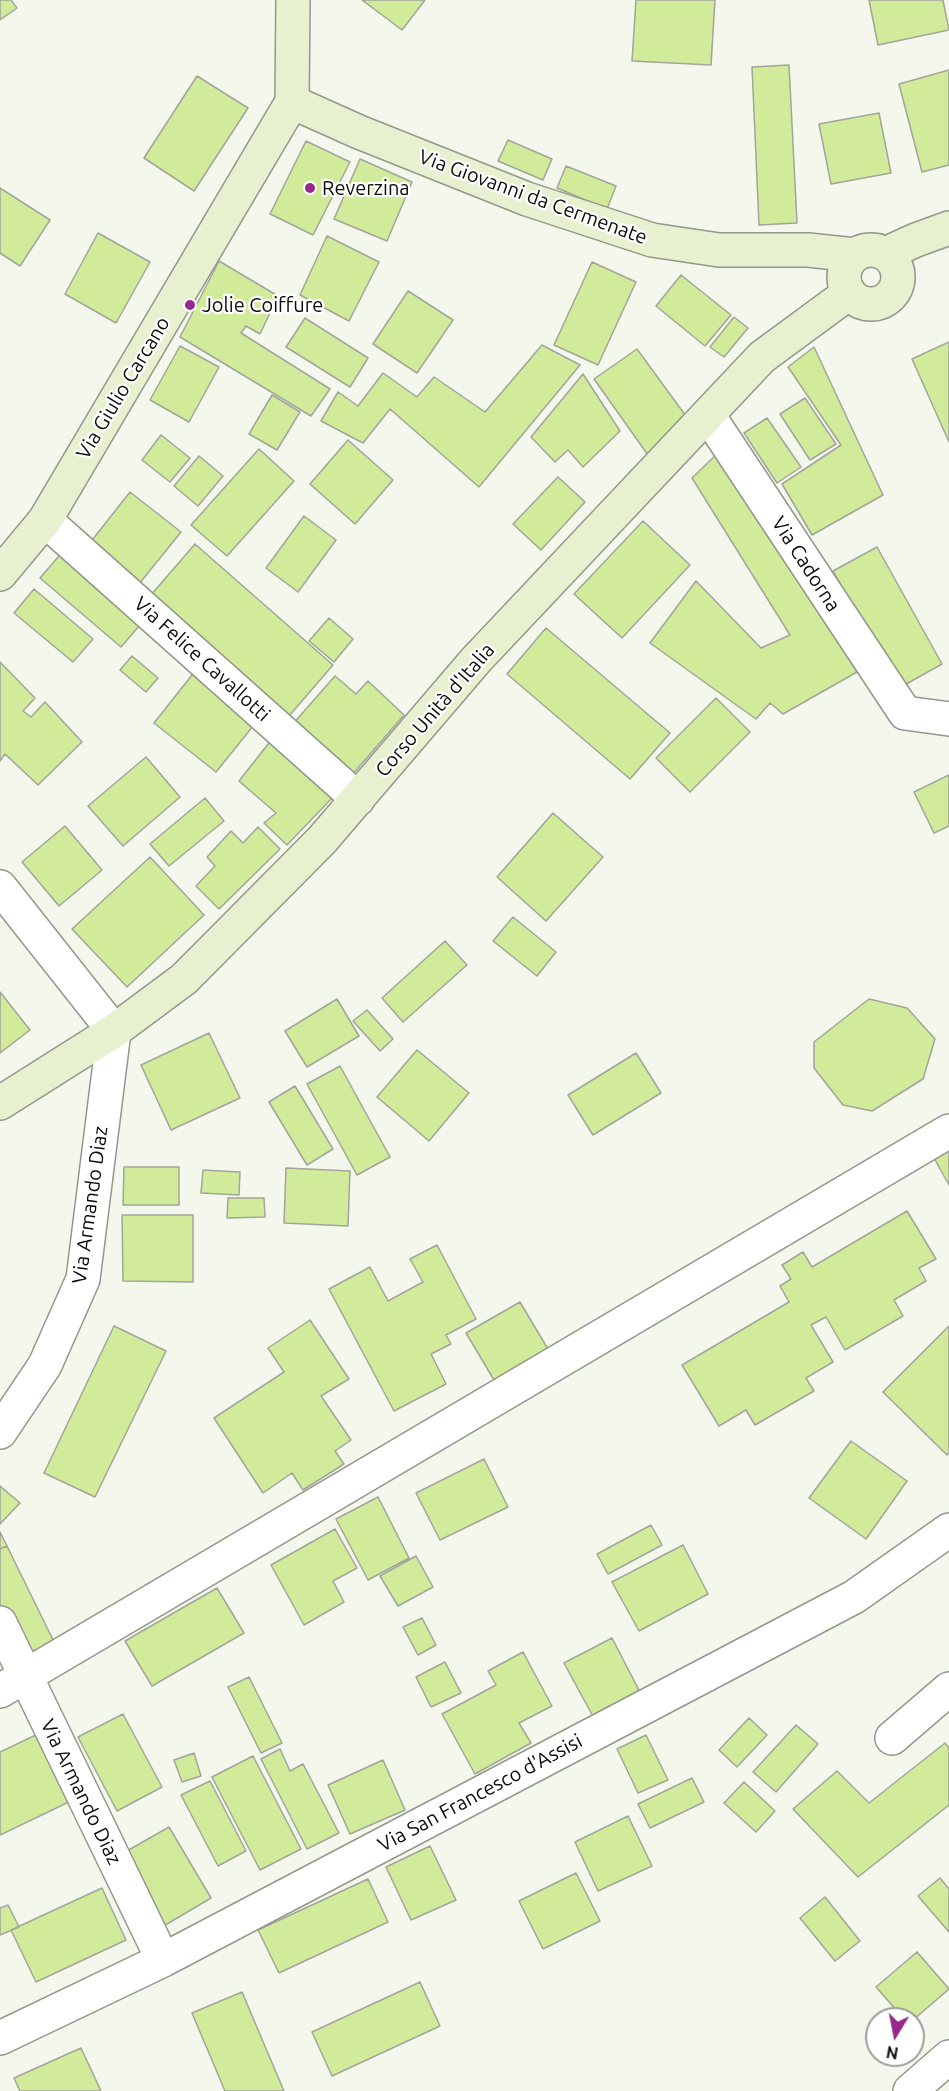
<!DOCTYPE html>
<html>
<head>
<meta charset="utf-8">
<style>
	body { margin:0 }
	#map { position:relative; width:949px; height:2091px; overflow:hidden; background:#f4f8ec; font-family:Ubuntu,sans-serif }
	canvas { display:block }
	.north { position:absolute; left:865px; top:2007px; width:60px; height:60px; box-sizing:border-box; background:#fff; border:2px solid #9d9e9c; border-radius:50%; rotate:190deg; font-size:16px; font-weight:700; line-height:24px; text-align:center; color:#0b0c08 }
	.north::after { content:''; display:block; margin:auto; width:21px; height:27px; background:#96298a; clip-path:polygon(50% 0,100% 100%,50% 72%,0 100%) }
</style>
</head>
<body>
<div id="map">
<canvas width="949" height="2091"></canvas>
<div class="north">N</div>
</div>
<script>
const ctx = document.querySelector('canvas').getContext('2d');
ctx.lineJoin = 'round';
function fill(path, color) { ctx.fillStyle = color; ctx.fill(path, 'evenodd'); }
const toPath = rows => new Path2D(rows.map(r => 'M' + r).join(''));
function strokePath(path, color, width, dash) { ctx.strokeStyle = color; ctx.lineWidth = width; ctx.lineCap = dash ? 'butt' : 'round'; ctx.setLineDash(dash || []); ctx.stroke(path); }
function drawText(font, color, halo, rows, align = 'center') {
  ctx.font = font + ' Ubuntu,sans-serif'; ctx.lineWidth = 4.5; ctx.setLineDash([]); ctx.textBaseline = 'middle'; ctx.strokeStyle = halo; ctx.fillStyle = color; for (const [text, x, y, turn = 0] of rows) {
    ctx.save(); ctx.translate(x, y); ctx.rotate((+turn || 0) * Math.PI / 180); ctx.textAlign = isNaN(turn) ? turn : align; if (halo) ctx.strokeText(text, 0, 0); ctx.fillText(text, 0, 0); ctx.restore();
  }
}
const building = toPath([
	[0,0,11,0,17,8,0,20,0,0],
	[362,0,425,0,402,30,362,0],
	[636,0,715,0,711,65,632,61,636,0],
	[869,0,943,0,949,30,878,45,869,0],
	[789,65,797,223,759,225,752,67,789,65],
	[949,70,949,165,922,172,899,84,949,70],
	[197,76,248,108,194,191,144,158,197,76],
	[879,113,891,173,831,184,819,124,879,113],
	[508,140,552,159,543,180,498,161,508,140],
	[306,141,350,162,313,235,270,214,306,141],
	[360,159,412,182,387,241,334,219,360,159],
	[566,166,616,186,607,209,557,188,566,166],
	[0,188,50,220,20,266,0,253,0,188],
	[98,233,150,262,116,323,65,294,98,233],
	[327,236,379,262,349,321,300,295,327,236],
	[219,261,278,296,260,334,246,326,241,333,330,389,311,416,180,337,219,261],
	[592,262,636,282,598,365,554,345,592,262],
	[681,275,731,315,705,346,656,306,681,275],
	[408,291,453,320,417,373,373,344,408,291],
	[734,317,748,328,724,357,710,347,734,317],
	[305,318,368,358,350,387,286,347,305,318],
	[949,342,949,442,912,359,949,342],
	[542,345,580,365,479,487,390,409,363,443,321,421,338,392,358,406,383,373,417,397,434,377,485,412,542,345],
	[180,346,219,367,189,422,150,400,180,346],
	[814,347,883,495,812,535,782,484,841,445,788,367,814,347],
	[637,349,691,423,648,455,594,379,637,349],
	[583,374,620,431,583,467,568,450,555,462,531,437,583,374],
	[272,395,300,412,277,450,249,434,272,395],
	[805,398,836,444,810,460,780,414,805,398],
	[767,418,801,467,777,483,744,433,767,418],
	[161,435,190,458,170,482,142,460,161,435],
	[348,440,393,480,355,524,310,484,348,440],
	[259,449,294,481,227,556,191,525,259,449],
	[720,451,857,672,783,714,770,703,756,719,650,643,696,581,761,648,790,635,692,478,720,451],
	[199,456,223,476,198,506,174,486,199,456],
	[558,477,585,502,541,550,513,524,558,477],
	[130,492,181,532,139,584,89,544,130,492],
	[304,516,336,540,298,592,266,568,304,516],
	[643,521,690,565,622,638,574,594,643,521],
	[195,544,333,665,289,716,151,595,195,544],
	[877,547,942,664,899,688,833,571,877,547],
	[65,549,146,618,121,647,40,578,65,549],
	[34,589,93,639,73,662,14,613,34,589],
	[329,618,353,639,334,662,309,641,329,618],
	[546,628,670,733,630,779,507,674,546,628],
	[132,656,158,678,146,692,120,670,132,656],
	[0,662,35,698,23,711,31,717,45,702,82,742,38,785,5,754,0,761,0,662],
	[196,670,258,720,216,772,154,723,196,670],
	[335,676,356,694,368,681,404,715,352,775,292,725,335,676],
	[716,698,750,732,690,792,656,758,716,698],
	[276,734,333,797,287,845,264,823,276,813,239,781,276,734],
	[146,757,180,797,123,846,88,806,146,757],
	[949,775,949,826,934,833,914,792,949,775],
	[205,798,224,821,169,866,150,844,205,798],
	[553,813,603,857,546,921,497,877,553,813],
	[65,826,102,870,59,906,22,862,65,826],
	[258,827,280,849,219,909,196,886,215,866,207,857,231,831,243,843,258,827],
	[150,857,204,915,127,987,72,929,150,857],
	[513,917,556,952,537,976,493,941,513,917],
	[445,941,467,965,403,1022,382,998,445,941],
	[0,992,30,1030,0,1053,0,992],
	[337,999,359,1036,307,1067,285,1031,337,999],
	[869,999,907,1008,935,1039,923,1079,872,1111,843,1105,814,1068,814,1042,869,999],
	[367,1010,393,1039,380,1051,353,1021,367,1010],
	[209,1033,240,1098,171,1130,141,1065,209,1033],
	[417,1050,469,1093,429,1141,377,1097,417,1050],
	[636,1053,661,1093,593,1135,568,1095,636,1053],
	[340,1066,390,1157,357,1175,307,1084,340,1066],
	[295,1086,333,1149,307,1165,269,1102,295,1086],
	[949,1149,949,1185,934,1158,949,1149],
	[124,1167,179,1167,179,1205,123,1205,124,1167],
	[286,1168,350,1171,348,1226,284,1223,286,1168],
	[203,1170,240,1172,239,1195,201,1193,203,1170],
	[228,1198,264,1198,265,1217,227,1218,228,1198],
	[907,1211,936,1259,919,1268,926,1281,894,1300,903,1316,845,1350,826,1317,811,1325,833,1362,806,1378,814,1391,755,1425,746,1410,719,1426,682,1365,789,1302,780,1286,791,1279,782,1265,803,1252,812,1267,907,1211],
	[122,1215,193,1215,193,1282,123,1281,122,1215],
	[437,1245,476,1319,446,1335,451,1344,431,1354,446,1384,394,1411,329,1289,370,1267,388,1301,423,1282,410,1259,437,1245],
	[520,1302,548,1349,494,1380,466,1333,520,1302],
	[310,1320,349,1379,321,1396,351,1440,335,1451,344,1464,303,1490,292,1473,263,1493,214,1418,284,1372,268,1348,310,1320],
	[114,1326,166,1351,95,1497,44,1473,114,1326],
	[949,1326,949,1452,947,1455,883,1392,949,1326],
	[851,1441,907,1481,866,1539,809,1498,851,1441],
	[484,1459,508,1507,440,1540,416,1493,484,1459],
	[0,1486,20,1503,0,1524,0,1486],
	[378,1497,409,1558,368,1580,336,1519,378,1497],
	[651,1525,662,1545,608,1574,597,1554,651,1525],
	[335,1529,357,1568,333,1581,344,1602,304,1625,271,1565,335,1529],
	[0,1532,7,1546,0,1549,0,1532],
	[683,1545,708,1594,639,1631,612,1582,683,1545],
	[7,1546,56,1646,26,1661,0,1608,0,1549,7,1546],
	[416,1556,433,1587,398,1606,380,1576,416,1556],
	[217,1588,244,1633,152,1686,125,1641,217,1588],
	[422,1618,436,1645,418,1655,403,1627,422,1618],
	[612,1638,643,1698,596,1722,564,1663,612,1638],
	[523,1652,552,1706,519,1723,531,1743,475,1774,442,1714,496,1685,488,1671,523,1652],
	[445,1662,461,1693,431,1707,416,1677,445,1662],
	[249,1677,282,1743,261,1753,228,1687,249,1677],
	[123,1714,162,1787,117,1811,78,1737,123,1714],
	[749,1718,767,1735,737,1767,719,1750,749,1718],
	[796,1725,818,1744,776,1792,753,1772,796,1725],
	[42,1732,75,1799,0,1835,0,1752,42,1732],
	[646,1735,668,1780,638,1793,617,1749,646,1735],
	[945,1743,949,1748,949,1805,858,1877,793,1809,837,1771,869,1803,945,1743],
	[280,1749,290,1771,303,1764,339,1833,307,1849,261,1759,280,1749],
	[194,1753,201,1776,182,1782,174,1760,194,1753],
	[253,1756,301,1849,260,1870,212,1777,253,1756],
	[383,1760,405,1810,350,1834,328,1785,383,1760],
	[692,1778,704,1802,650,1828,638,1804,692,1778],
	[210,1781,246,1851,218,1866,181,1795,210,1781],
	[744,1782,775,1811,756,1832,724,1803,744,1782],
	[628,1816,652,1866,598,1891,575,1842,628,1816],
	[169,1827,211,1898,162,1927,120,1855,169,1827],
	[430,1846,456,1900,411,1920,386,1867,430,1846],
	[576,1873,600,1921,543,1949,519,1901,576,1873],
	[940,1878,949,1889,949,1932,918,1896,940,1878],
	[368,1879,388,1922,279,1973,258,1930,368,1879],
	[102,1888,126,1940,36,1982,11,1930,102,1888],
	[825,1897,860,1941,835,1961,800,1918,825,1897],
	[8,1905,19,1927,0,1935,0,1908,8,1905],
	[917,1952,949,1989,913,2020,904,2019,876,1987,917,1952],
	[420,1982,440,2026,332,2076,312,2032,420,1982],
	[242,1992,284,2091,225,2091,192,2013,242,1992],
	[81,2048,101,2091,20,2091,14,2078,81,2048]
]);
const street = toPath([
	[708,415,905,713,949,719],
	[45,520,358,799],
	[0,887,114,1031,83,1279,45,1365,0,1432],
	[0,1623,163,1960],
	[0,1691,949,1131],
	[892,1738,949,1689],
	[0,2038,163,1960,854,1597,949,1530],
	[910,2091,949,2057]
]);
const secondary = toPath([
	[292,102,359,132,527,199,652,240,719,250,808,250,855,255],
	'844 277a27 27 0 1 1 54 0a27 27 0 1 1-54 0Z',
	[885,254,916,240,949,228],
	[0,574,45,520,292,102,293,0],
	[0,1103,114,1031,184,979,322,840,476,660,762,357,849,293]
]);
const markers = [
	[310,188,6,"#96298a"],
	[190,305,6,"#96298a"]
];
const poiNames = [
	["Reverzina",322,188],
	["Jolie Coiffure",202,305]
];
const streetNames = [
	["Via Giovanni da Cermenate",533,197,20],
	["Via Giulio Carcano",123,388,-59],
	["Via Cadorna",806,564,57],
	["Via Felice Cavallotti",202,659,42],
	["Corso Unità d'Italia",435,710,-49],
	["Via Armando Diaz",90,1205,-82],
	["Via Armando Diaz",81,1792,64],
	["Via San Francesco d'Assisi",480,1793,-28]
];
fill(building, '#d2eb9b');
strokePath(building, '#a1a59a', 1.5);
strokePath(street, '#93978c', 36);
strokePath(secondary, '#93978c', 36);
strokePath(street, '#fff', 33);
strokePath(secondary, '#e7f1d0', 33);
for (const [x, y, r, color] of markers) { const dot = new Path2D(); dot.arc(x, y, r, 0, 2 * Math.PI); ctx.fillStyle = color; ctx.fill(dot); strokePath(dot, '#fff', 2); }
drawText('20px', '#0b0c08', '#fff', poiNames, 'left');
drawText('20px', '#0b0c08', '#fff', streetNames);
</script>
</body>
</html>
